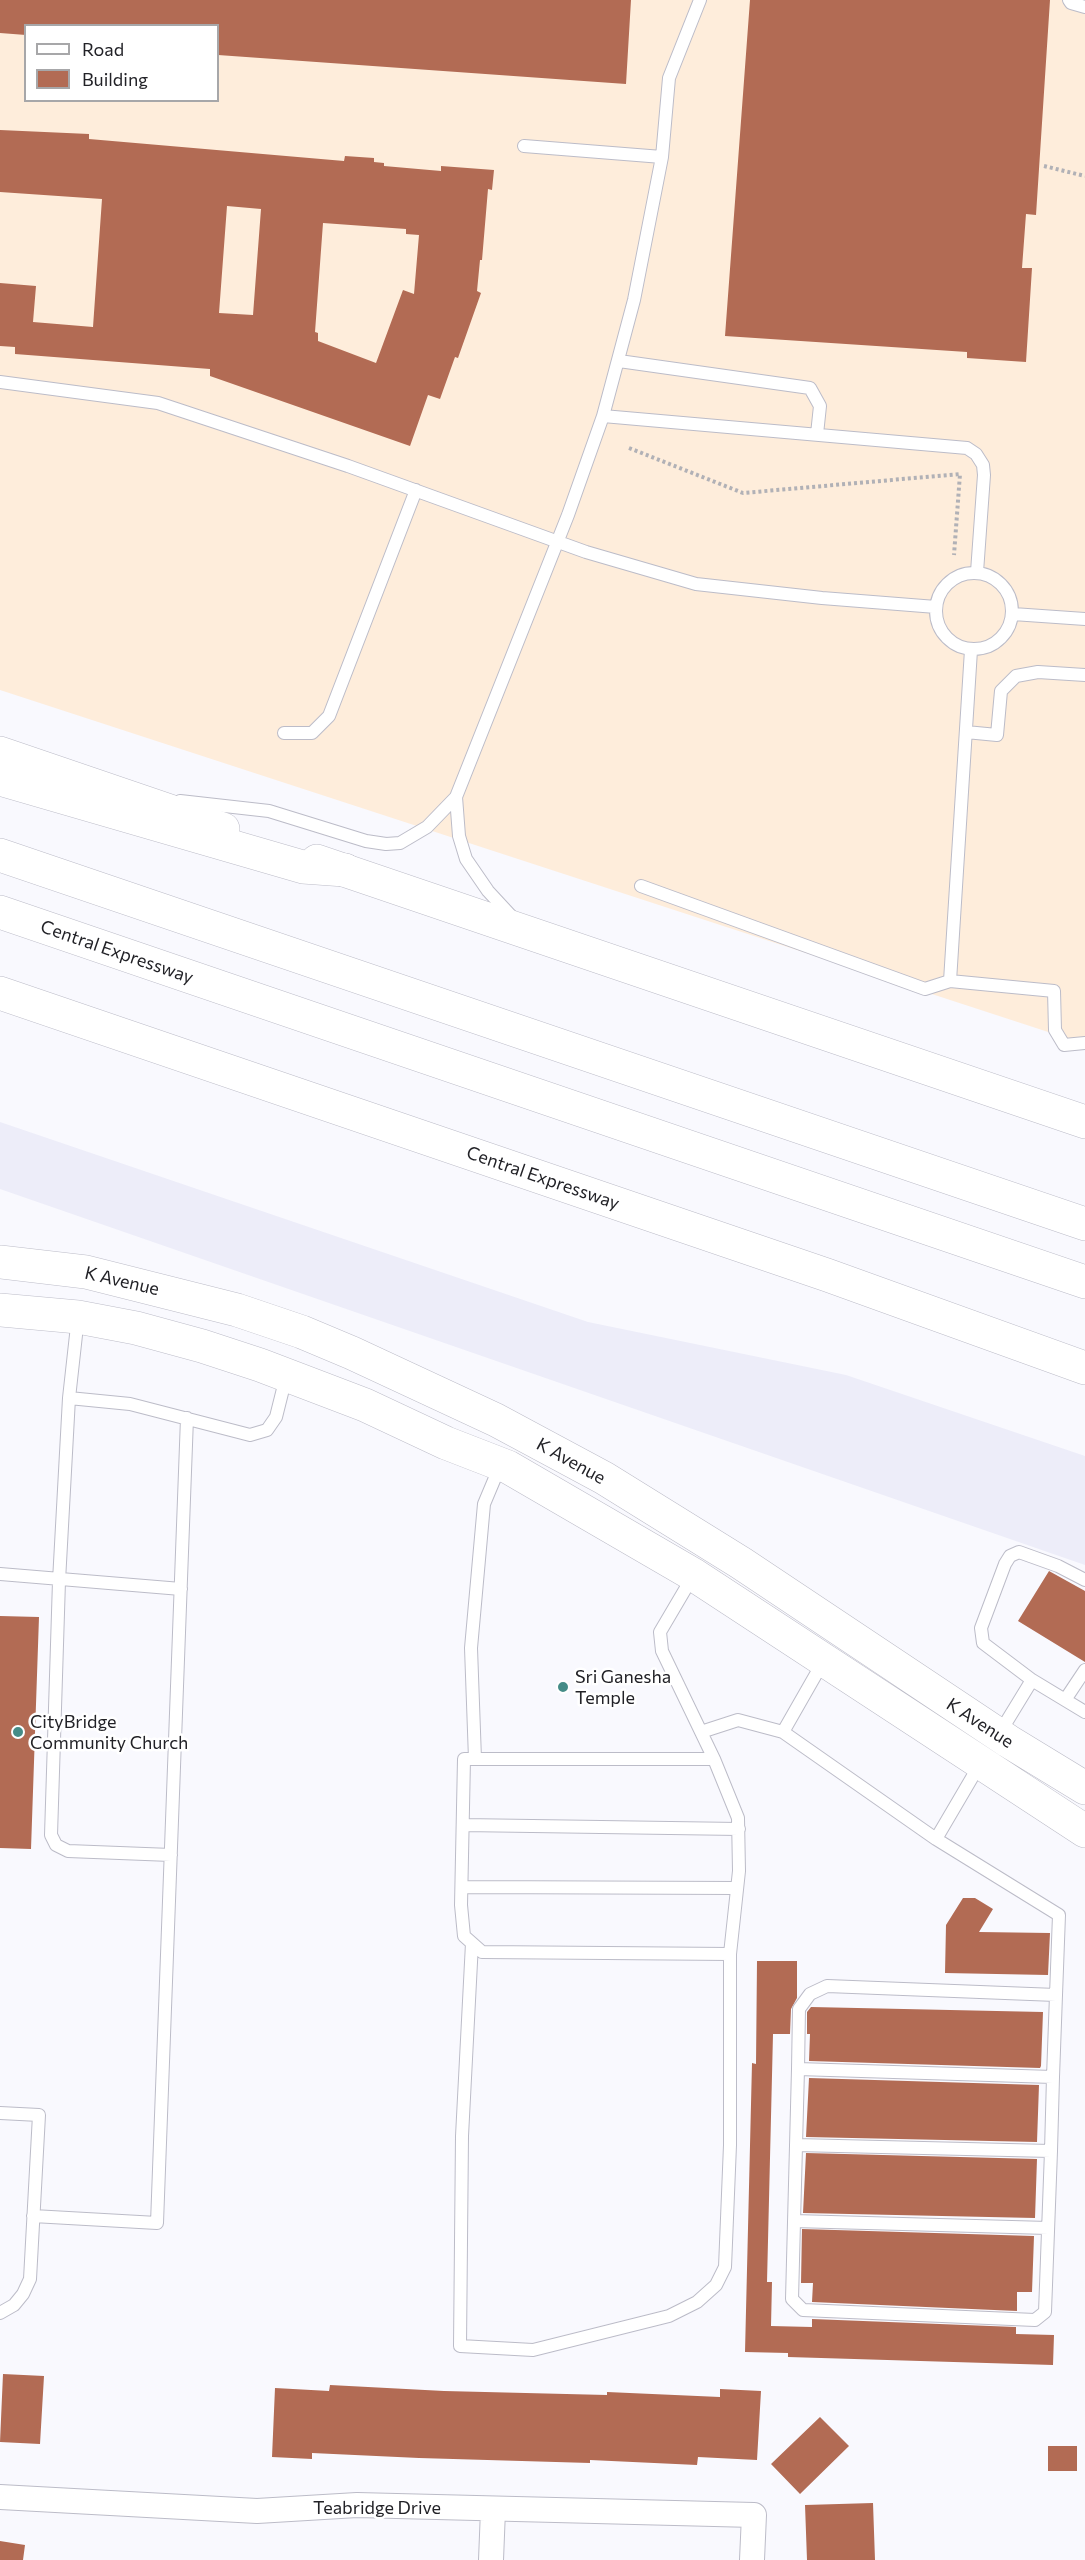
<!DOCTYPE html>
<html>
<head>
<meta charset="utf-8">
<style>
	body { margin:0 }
	#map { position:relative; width:1085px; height:2560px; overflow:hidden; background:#f9f9fe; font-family:Commissioner,sans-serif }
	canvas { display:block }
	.legend { position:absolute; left:24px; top:24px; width:195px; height:78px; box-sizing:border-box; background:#fff; border:2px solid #a7a7a9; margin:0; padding:8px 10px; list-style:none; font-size:18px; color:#222227 }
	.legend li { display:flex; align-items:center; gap:12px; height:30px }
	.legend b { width:30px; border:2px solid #a7a7a9 }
</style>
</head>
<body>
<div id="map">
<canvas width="1085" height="2560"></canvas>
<ul class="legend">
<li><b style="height:8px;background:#fff"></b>Road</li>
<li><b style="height:16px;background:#b26b54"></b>Building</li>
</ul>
</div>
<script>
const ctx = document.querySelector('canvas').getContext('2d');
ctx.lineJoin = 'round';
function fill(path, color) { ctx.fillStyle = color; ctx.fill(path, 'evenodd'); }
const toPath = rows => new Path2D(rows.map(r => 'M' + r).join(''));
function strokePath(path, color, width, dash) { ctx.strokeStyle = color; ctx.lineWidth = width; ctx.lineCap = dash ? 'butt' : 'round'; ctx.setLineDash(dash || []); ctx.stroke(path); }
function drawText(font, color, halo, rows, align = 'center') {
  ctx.font = font + ' Commissioner,sans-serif'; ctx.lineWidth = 5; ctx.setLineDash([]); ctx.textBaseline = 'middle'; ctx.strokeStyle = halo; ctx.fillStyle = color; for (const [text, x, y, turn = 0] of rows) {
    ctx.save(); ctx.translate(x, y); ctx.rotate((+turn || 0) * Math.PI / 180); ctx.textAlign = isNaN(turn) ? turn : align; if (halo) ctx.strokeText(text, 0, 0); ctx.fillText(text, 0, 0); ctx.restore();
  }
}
const commercial = toPath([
	[0,0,1085,0,1085,1044,0,690],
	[26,26,218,26,218,100,26,100]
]);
const built = toPath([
	[0,1122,588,1322,846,1375,1085,1456,1085,1565,0,1189]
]);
const building = toPath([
	[0,0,631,0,626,84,218,55,218,26,26,26,26,35,0,33],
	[750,0,1050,0,1036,215,1026,214,1022,268,1032,268,1026,362,967,358,967,352,725,336],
	[0,130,89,134,89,139,344,161,345,156,374,158,374,162,384,163,384,166,441,171,441,166,494,170,492,190,488,189,482,260,480,260,477,291,481,293,458,358,455,357,440,399,428,395,410,446,210,376,210,369,15,354,15,347,0,346,0,283,36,286,33,322,93,327,102,199,0,192],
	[227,206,261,209,253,315,219,313],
	[323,223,406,229,406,234,419,235,414,294,403,290,376,363,318,341,318,333,315,332],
	[1049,1571,1085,1591,1085,1662,1018,1621],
	[0,1616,39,1617,31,1849,0,1848],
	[963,1898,975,1898,993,1909,979,1932,1050,1933,1048,1975,945,1973,946,1925],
	[757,1961,797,1961,797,1998,791,2009,790,2034,773,2034,767,2282,772,2282,771,2326,812,2327,812,2319,1016,2327,1016,2334,1054,2335,1053,2365,788,2357,788,2353,745,2352,752,2063,756,2064],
	[811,2007,1043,2012,1041,2066,1040,2068,809,2061,810,2034,807,2034,807,2012],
	[809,2078,1039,2085,1037,2142,806,2137],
	[806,2153,1037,2159,1035,2218,803,2213],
	[802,2229,1034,2236,1032,2292,1017,2292,1017,2311,812,2302,813,2283,801,2283],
	[3,2374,44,2376,40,2444,0,2442],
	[330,2385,444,2391,607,2395,607,2392,720,2397,720,2389,761,2391,757,2460,698,2457,697,2465,590,2460,590,2463,419,2458,312,2453,312,2459,272,2457,275,2388,329,2391],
	[820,2417,849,2446,800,2494,771,2464],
	[1048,2446,1077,2446,1077,2471,1048,2471],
	[873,2503,875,2560,807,2560,805,2505],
	[0,2541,25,2545,23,2560,0,2560]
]);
const path = toPath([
	[1044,166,1085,176],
	[629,448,743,493,960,474,954,555]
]);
const lane = toPath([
	[1069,0,1071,3,1085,7],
	[524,146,662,157],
	[619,361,810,388,820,406,817,434],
	[0,382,158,403,348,466,586,552,696,584,822,598,936,607],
	[603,416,634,300,662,157,669,78,700,0],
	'936 611a38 38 0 1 1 76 0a38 38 0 1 1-76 0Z',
	[1013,614,1085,619],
	[971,650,950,981,1054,991,1055,1030,1064,1045,1085,1043],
	[966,732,997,735,1001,691,1016,676,1038,672,1085,675],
	[284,733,312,733,329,716,416,490],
	[456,797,459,836,466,859,488,891,513,918],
	[180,801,269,811,366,841,386,844,400,843,427,827,456,797,568,515,603,416,967,448,976,454,983,465,984,475,977,572],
	[641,886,925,989,950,981],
	[78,1317,69,1398,59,1581,51,1835,56,1845,68,1851,171,1855],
	[69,1398,130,1404,250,1435,267,1430,276,1417,286,1377],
	[0,1574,181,1589],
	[693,1576,660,1632,662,1651,714,1759,738,1818,739,1871,730,1954,482,1952,464,1936,461,1905,464,1759,714,1759],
	[823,1662,783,1732,936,1839],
	[1032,1680,983,1643,981,1628,1005,1564,1010,1556,1019,1552,1058,1566,1085,1580],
	[1065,1700,1085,1670],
	[701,1732,738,1720,783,1732],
	[999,1734,1032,1680,1085,1712],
	[475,1759,471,1648,484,1504,500,1466],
	[980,1764,936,1839,1059,1915,1056,1995,1053,2077,1051,2151,1045,2312,1035,2320,803,2310,792,2299,798,2069,799,2009,810,1994,827,1986,1056,1995],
	[463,1825,739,1829],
	[462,1887,737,1888],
	[472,1943,462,2136,460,2346,533,2350,669,2316,697,2302,716,2285,725,2267,730,2145,730,1954],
	[798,2069,1053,2077],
	[0,2113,39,2115,30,2279,23,2294,14,2305,0,2313],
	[796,2145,1051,2151],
	[33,2216,157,2223,187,1418],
	[794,2221,1048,2228]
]);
const street = toPath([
	[0,2497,257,2511,357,2505,754,2515,752,2560],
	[491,2560,493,2510]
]);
const secondary = toPath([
	[0,753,223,829],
	[317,861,1085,1122],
	[0,993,827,1275,1085,1368],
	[0,1262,86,1272,237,1310,302,1332,352,1353,496,1420,604,1478,741,1563,1008,1741,1085,1788],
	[0,1310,78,1317,136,1328,202,1346,260,1365,365,1405,446,1443,508,1467,694,1575,1085,1831]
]);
const highway = toPath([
	[0,779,303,867,345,870],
	[0,855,1085,1224],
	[0,912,1085,1282]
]);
const markers = [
	[563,1687,6,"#458c87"],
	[18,1732,6,"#458c87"]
];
const streetNames = [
	["Central Expressway",117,952,19],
	["Central Expressway",543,1178,19],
	["K Avenue",122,1281,13],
	["K Avenue",571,1461,29],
	["K Avenue",980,1723,33],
	["Teabridge Drive",377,2508]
];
const poiNames = [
	["Sri Ganesha",575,1677],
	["Temple",575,1698],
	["CityBridge",30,1722],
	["Community Church",30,1743]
];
fill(commercial, '#feeddb');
fill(built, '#ededf9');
fill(building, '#b26b54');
strokePath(lane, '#bcbcc8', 14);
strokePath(street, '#bcbcc8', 26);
strokePath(secondary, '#bcbcc8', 34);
strokePath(highway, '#bcbcc8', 34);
strokePath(path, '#b1b1b6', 4, [3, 3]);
strokePath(lane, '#fff', 12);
strokePath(street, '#fff', 24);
strokePath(secondary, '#fff', 33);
strokePath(highway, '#fff', 33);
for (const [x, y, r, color] of markers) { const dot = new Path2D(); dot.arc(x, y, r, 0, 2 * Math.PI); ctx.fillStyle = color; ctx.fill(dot); strokePath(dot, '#fff', 2); }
drawText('18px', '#222227', '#fff', streetNames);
drawText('18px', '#222227', '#fff', poiNames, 'left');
</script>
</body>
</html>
